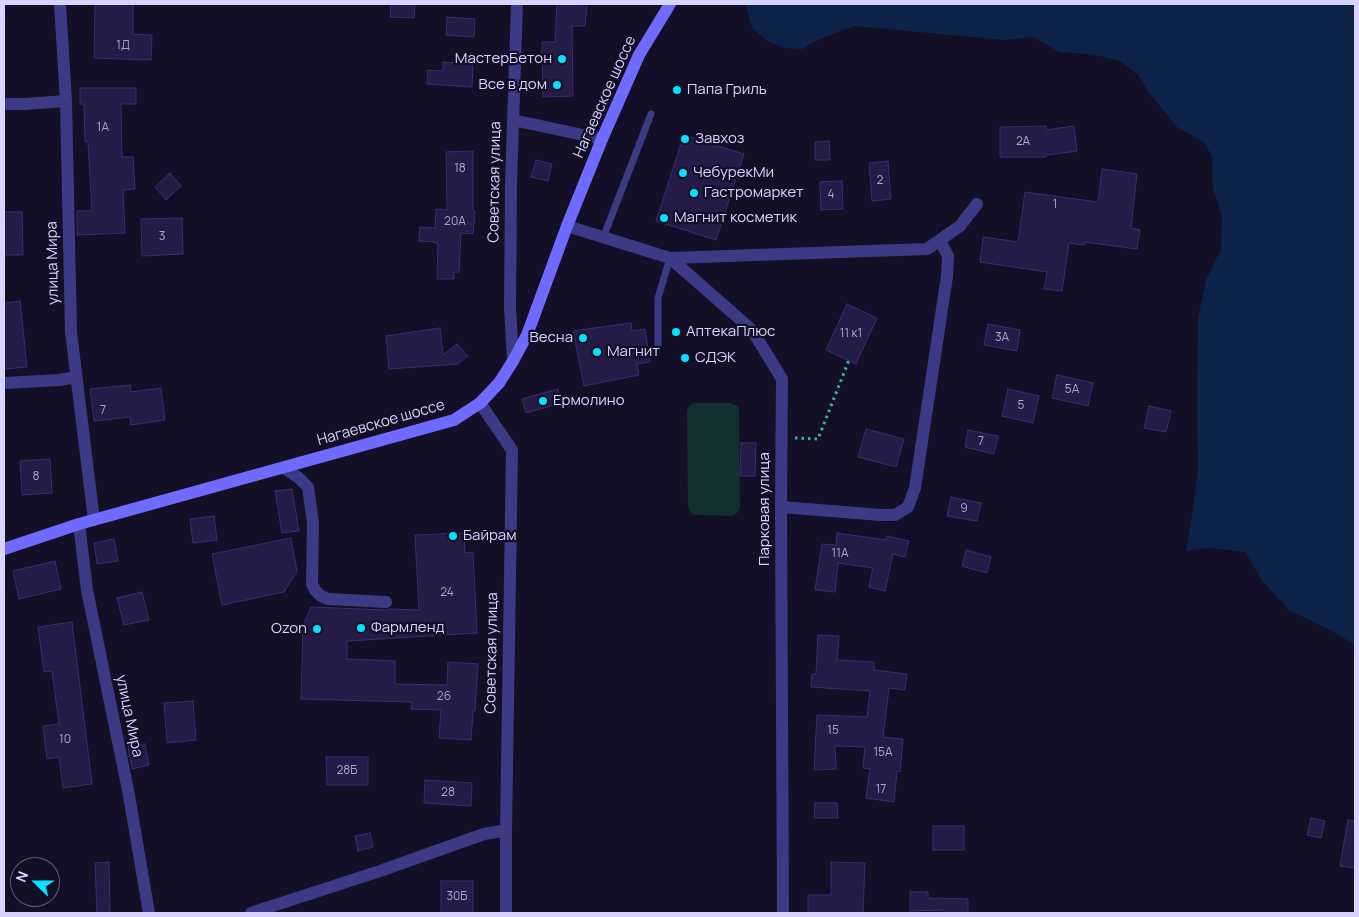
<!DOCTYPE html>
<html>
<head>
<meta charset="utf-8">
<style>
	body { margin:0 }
	#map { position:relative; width:1359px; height:917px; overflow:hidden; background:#130f26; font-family:Manrope,sans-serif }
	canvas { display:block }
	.frame { position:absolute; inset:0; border:5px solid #d9d4ff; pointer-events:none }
	.north { position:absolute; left:10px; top:857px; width:50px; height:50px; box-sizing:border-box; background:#130f26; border:1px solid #625e7d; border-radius:50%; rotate:292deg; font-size:14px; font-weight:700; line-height:20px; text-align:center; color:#d9d4ff }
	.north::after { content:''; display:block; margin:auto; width:18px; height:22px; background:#00e5ff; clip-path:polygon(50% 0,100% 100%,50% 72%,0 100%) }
</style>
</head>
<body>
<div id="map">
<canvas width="1359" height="917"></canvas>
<div class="frame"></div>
<div class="north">N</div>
</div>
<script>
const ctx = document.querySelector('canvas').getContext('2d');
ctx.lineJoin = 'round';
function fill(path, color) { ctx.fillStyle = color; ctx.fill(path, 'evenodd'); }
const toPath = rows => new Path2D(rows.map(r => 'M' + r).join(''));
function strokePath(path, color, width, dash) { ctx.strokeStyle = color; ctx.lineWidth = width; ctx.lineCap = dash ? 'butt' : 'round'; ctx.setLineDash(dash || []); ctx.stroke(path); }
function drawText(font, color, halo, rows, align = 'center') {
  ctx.font = font + ' Manrope,sans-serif'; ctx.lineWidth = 4.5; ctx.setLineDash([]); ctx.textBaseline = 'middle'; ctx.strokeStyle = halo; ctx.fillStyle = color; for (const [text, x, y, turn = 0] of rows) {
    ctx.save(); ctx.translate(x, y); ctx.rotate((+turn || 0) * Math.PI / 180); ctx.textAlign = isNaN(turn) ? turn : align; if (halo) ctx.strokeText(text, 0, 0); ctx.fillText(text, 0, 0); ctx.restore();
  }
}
const green = toPath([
	[694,403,731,403,739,407,740,508,738,512,733,516,694,515,690,511,688,507,687,411,689,406]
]);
const water = toPath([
	[745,4,1355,4,1355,645,1332,631,1289,610,1263,582,1245,552,1208,548,1186,551,1193,509,1198,466,1197,414,1198,318,1206,280,1221,249,1222,217,1213,188,1212,157,1205,143,1178,128,1149,93,1138,75,1120,61,1096,55,1059,52,1034,37,1003,40,855,26,815,41,803,49,784,48,766,40,752,28]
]);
const building = toPath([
	[95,4,133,4,133,34,152,35,151,60,94,58,95,4],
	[391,4,415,4,414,18,390,17,391,4],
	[557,4,587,4,585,26,572,26,573,96,543,97,542,42,555,42,557,4],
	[447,17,475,19,474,37,446,35,447,17],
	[443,62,473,64,472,87,427,84,428,70,443,71,443,62],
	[80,88,136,88,136,104,121,104,122,157,133,157,135,189,123,190,125,233,77,235,77,211,92,211,88,142,85,142,84,104,80,104,80,88],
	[1046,126,1046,130,1074,126,1077,151,1046,155,1046,157,1000,157,1000,127,1046,126],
	[684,135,744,154,716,240,656,221,684,135],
	[829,141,830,160,815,160,815,142,829,141],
	[473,151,473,211,475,211,473,234,461,233,459,272,454,272,454,279,437,279,438,243,434,243,434,242,419,241,420,227,435,228,436,209,447,210,446,152,473,151],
	[536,160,552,164,548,181,531,177,536,160],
	[888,161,891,199,872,201,869,163,888,161],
	[1102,169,1137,174,1131,228,1140,230,1137,249,1084,242,1084,245,1069,243,1062,291,1044,289,1047,272,980,262,983,237,1018,242,1025,192,1098,202,1102,169],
	[170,173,181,186,166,200,155,187,170,173],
	[842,181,843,209,821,210,820,182,842,181],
	[4,212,22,212,23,255,4,255,4,212],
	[182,218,183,254,142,256,141,219,182,218],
	[20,301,27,367,4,369,4,303,20,301],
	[847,304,877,318,856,364,826,350,847,304],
	[631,323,632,331,645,329,650,362,637,364,639,375,584,386,573,331,631,323],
	[988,324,1020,330,1017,351,984,345,988,324],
	[440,328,443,355,457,344,468,356,458,364,389,369,386,336,440,328],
	[1057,375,1093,383,1088,406,1052,398,1057,375],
	[130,385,131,392,161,388,165,420,131,425,130,417,94,421,90,389,130,385],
	[558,389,561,403,526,413,522,399,558,389],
	[1008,389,1039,396,1033,423,1002,416,1008,389],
	[1149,406,1171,411,1166,432,1144,428,1149,406],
	[866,429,904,439,896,467,858,457,866,429],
	[968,430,998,436,994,454,965,447,968,430],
	[741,443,756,443,755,476,740,476,741,443],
	[50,459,52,493,22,495,20,461,50,459],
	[292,489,299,531,282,533,275,491,292,489],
	[951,497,981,503,977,521,947,516,951,497],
	[214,516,217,540,193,543,190,519,214,516],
	[464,533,465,553,473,552,477,633,347,641,347,659,395,661,395,684,447,685,448,662,478,664,475,711,473,711,471,740,439,738,441,710,411,709,412,702,301,699,303,626,311,607,386,610,390,609,419,610,415,535,464,533],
	[837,533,886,540,887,536,909,541,905,557,893,554,885,591,869,587,873,568,838,563,835,592,815,590,822,544,836,545,837,533],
	[291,538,297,571,284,592,222,605,212,554,291,538],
	[114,539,118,561,97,564,94,543,114,539],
	[966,550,991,557,987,573,962,566,966,550],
	[55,561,61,589,19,599,13,571,55,561],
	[142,592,149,620,124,625,117,598,142,592],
	[72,622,92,784,63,788,59,757,47,759,43,726,59,724,52,671,44,672,38,627,72,622],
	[818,635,839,636,837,660,874,662,874,670,907,674,905,690,889,688,883,737,903,739,900,772,897,771,894,802,866,798,870,769,863,768,865,747,835,746,836,769,814,770,817,715,867,717,870,691,811,687,812,674,816,674,818,635],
	[193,701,196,740,167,743,164,703,193,701],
	[145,744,149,765,132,769,128,747,145,744],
	[326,757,368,757,368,785,327,785,326,757],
	[425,780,472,783,471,806,424,803,425,780],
	[815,803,837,803,838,818,814,818,815,803],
	[1311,818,1325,821,1321,838,1307,835,1311,818],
	[1348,820,1355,821,1355,868,1340,866,1348,820],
	[933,826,964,826,964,850,933,850,933,826],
	[370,833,373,847,358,851,355,836,370,833],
	[109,862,110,913,97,913,95,863,109,862],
	[831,862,865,863,863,913,808,913,808,895,831,895,831,862],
	[441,881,473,881,473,913,441,913,441,881],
	[910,892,928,892,928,898,968,899,968,913,944,913,944,910,910,911,910,892]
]);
const path = toPath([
	[795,438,818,439,849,360]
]);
const lane = toPath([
	[603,238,651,114],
	[658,345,658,298,670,258]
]);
const street = toPath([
	[60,4,66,101,71,332,94,520],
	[4,104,25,104,66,101],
	[513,120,602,139],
	[567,226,670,258,752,330,782,379,781,507,783,913],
	[670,258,927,249,960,226,977,204],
	[513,361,510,308,511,184,517,4],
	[4,383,59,380,76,377],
	[480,403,512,450,506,830,506,913],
	[284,468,299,478,308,487,313,523,312,584,315,590,321,596,328,599,386,602],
	[781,507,881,515,895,515,908,507,915,488,947,276,948,256,940,241],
	[79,524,87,590,128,790,149,913],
	[251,913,380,871,484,834,506,830]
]);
const secondary = toPath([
	[4,549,79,524,454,420,480,403,499,383,513,361,527,335,567,226,602,139,639,55,670,4]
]);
const markers = [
	[562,59,5,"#00e5ff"],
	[557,85,5,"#00e5ff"],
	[677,90,5,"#00e5ff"],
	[685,139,5,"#00e5ff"],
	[683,173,5,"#00e5ff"],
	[694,193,5,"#00e5ff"],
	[664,218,5,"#00e5ff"],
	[676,332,5,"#00e5ff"],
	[583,338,5,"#00e5ff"],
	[597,352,5,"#00e5ff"],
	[685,358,5,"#00e5ff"],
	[543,401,5,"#00e5ff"],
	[453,536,5,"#00e5ff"],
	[361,628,5,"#00e5ff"],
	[317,629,5,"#00e5ff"]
];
const numberNames = [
	["1Д",123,46],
	["1А",103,128],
	["2А",1023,142],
	["18",460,169],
	["2",880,181],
	["4",831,195],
	["1",1055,205],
	["20А",455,222],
	["3",162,237],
	["11 к1",851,334],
	["3А",1002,338],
	["5А",1072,390],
	["5",1021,406],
	["7",103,411],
	["7",981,442],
	["8",36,477],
	["9",964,509],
	["11А",840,554],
	["24",447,593],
	["26",444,697],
	["15",833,731],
	["10",65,740],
	["15А",883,753],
	["28Б",347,771],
	["17",881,790],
	["28",448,793],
	["30Б",457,897]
];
const poiNames = [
	["МастерБетон",552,59,"right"],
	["Все в дом",547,85,"right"],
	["Папа Гриль",687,90],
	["Завхоз",695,139],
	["ЧебурекМи",693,173],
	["Гастромаркет",704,193],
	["Магнит косметик",674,218],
	["АптекаПлюс",686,332],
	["Весна",573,338,"right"],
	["Магнит",607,352],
	["СДЭК",695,358],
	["Ермолино",553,401],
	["Байрам",463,536],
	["Фармленд",371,628],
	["Ozon",307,629,"right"]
];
const streetNames = [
	["Нагаевское шоссе",605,97,-66],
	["Советская улица",495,182,-89],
	["улица Мира",53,263,-91],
	["Нагаевское шоссе",381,423,-16],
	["Парковая улица",765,509,-90],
	["Советская улица",492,653,-89],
	["улица Мира",129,716,78]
];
fill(green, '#12302f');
fill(water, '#0c2248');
fill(building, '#241b47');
strokePath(building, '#3b2d73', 1);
strokePath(path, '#2fb8b0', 3, [2.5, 4]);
strokePath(lane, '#3d3a85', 7);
strokePath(street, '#3d3a85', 12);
strokePath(secondary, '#6f6bff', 12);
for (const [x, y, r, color] of markers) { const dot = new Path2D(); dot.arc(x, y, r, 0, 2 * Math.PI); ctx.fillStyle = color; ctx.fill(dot); strokePath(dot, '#130f26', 2); }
drawText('12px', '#aca6d1', null, numberNames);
drawText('15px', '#d9d4ff', '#130f26', poiNames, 'left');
drawText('15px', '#d9d4ff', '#130f26', streetNames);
</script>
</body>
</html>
